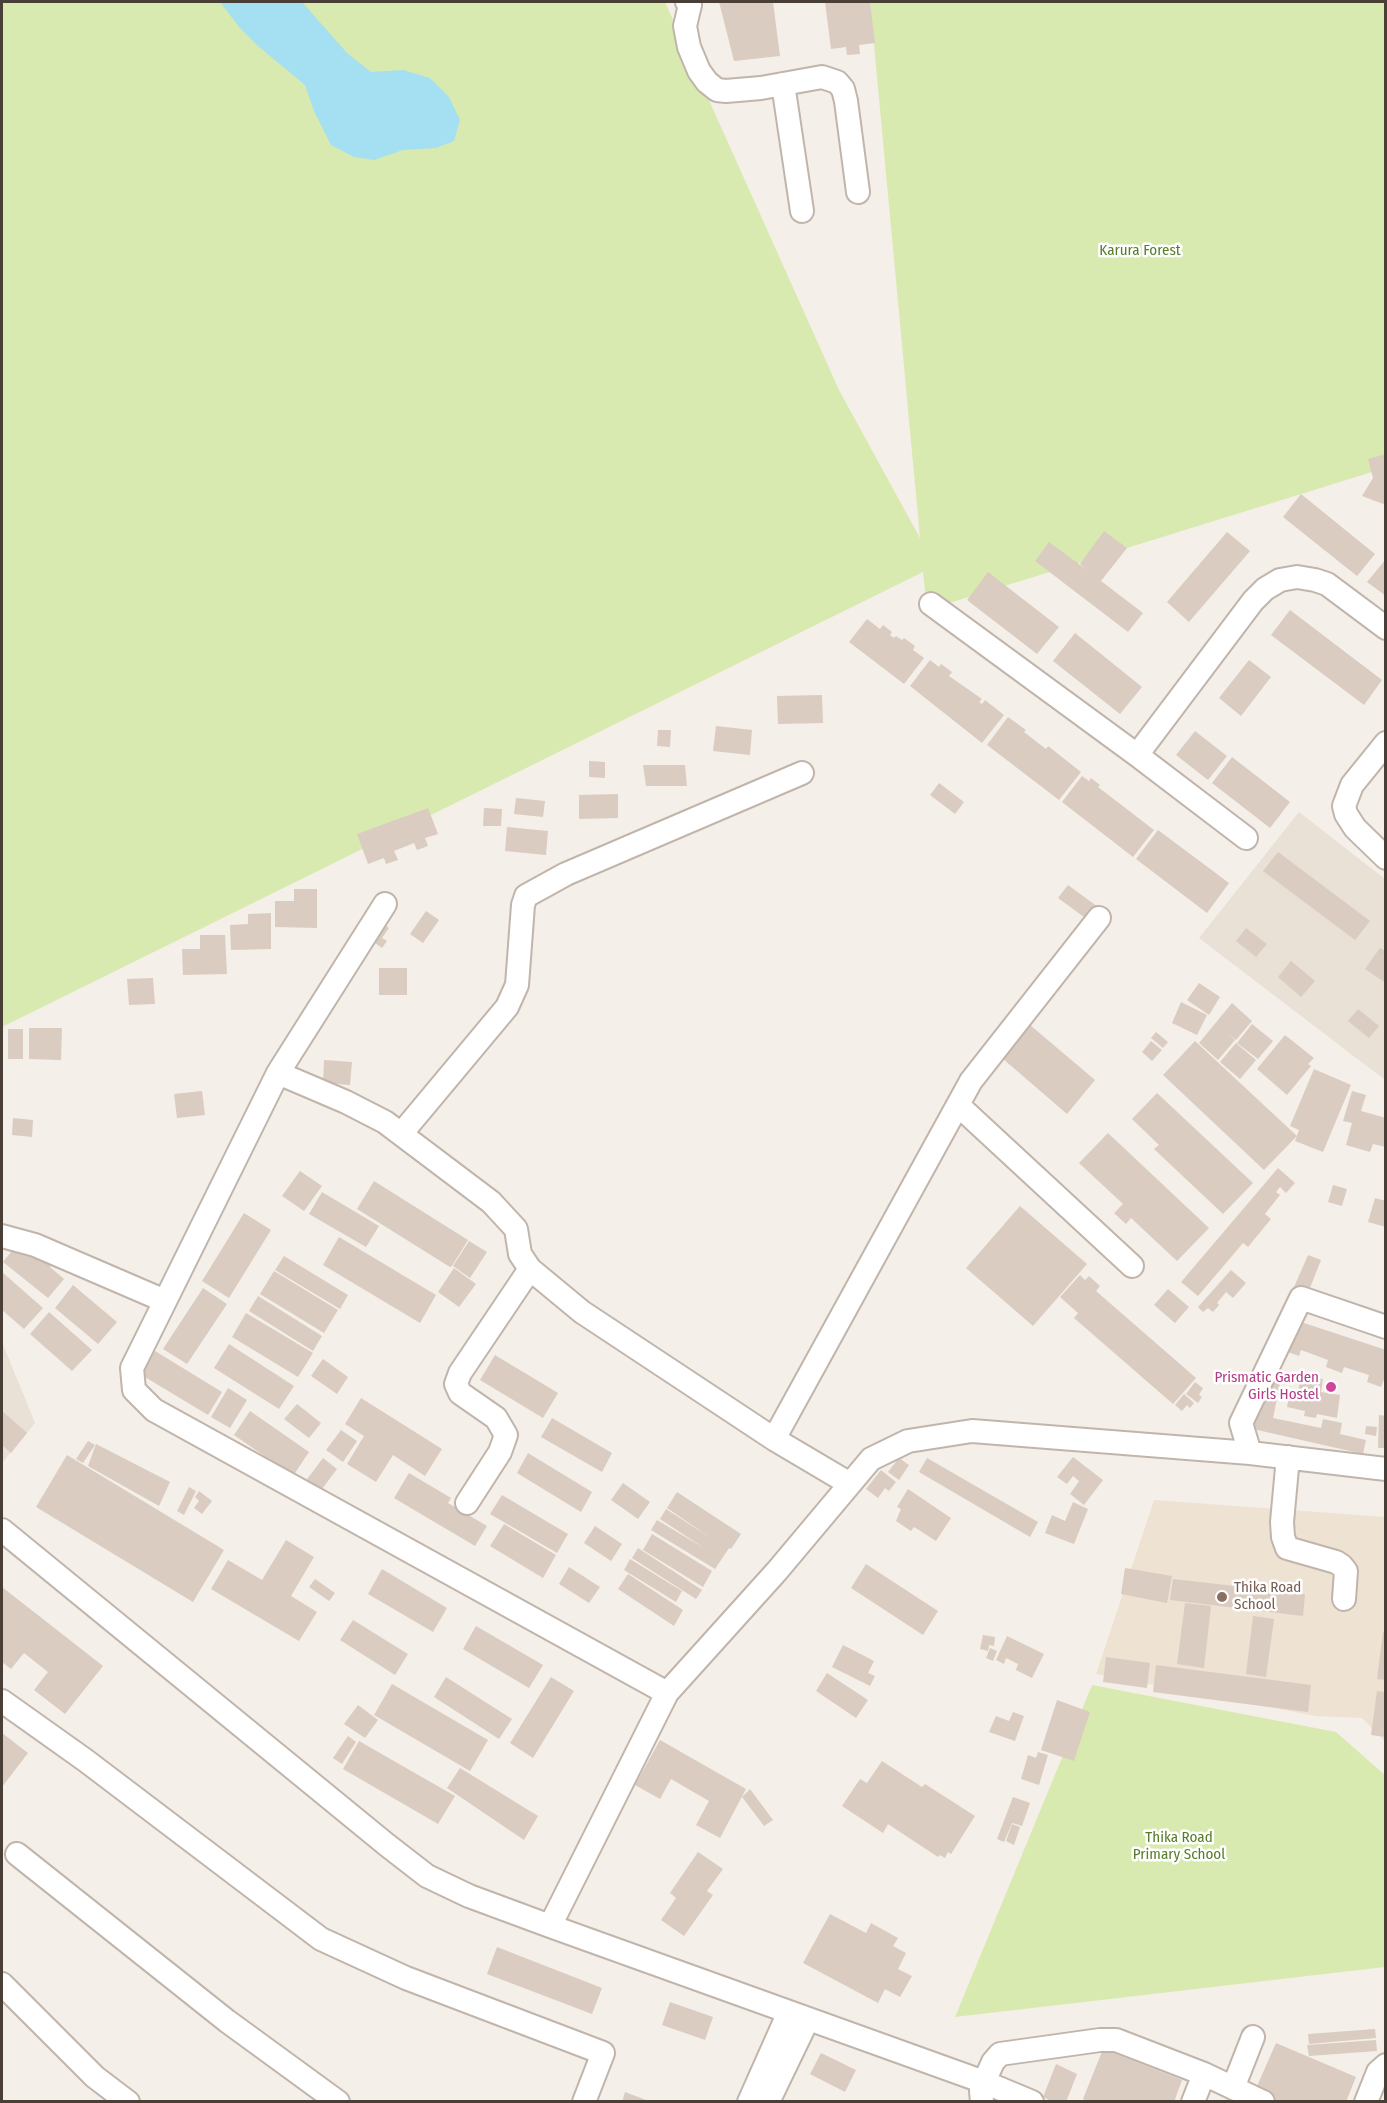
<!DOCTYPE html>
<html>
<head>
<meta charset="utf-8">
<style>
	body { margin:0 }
	#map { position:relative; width:1387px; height:2103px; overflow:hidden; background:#f5efe9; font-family:"Fira Sans Condensed",sans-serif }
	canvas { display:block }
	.frame { position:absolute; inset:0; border:3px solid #493f37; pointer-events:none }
</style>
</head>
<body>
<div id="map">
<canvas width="1387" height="2103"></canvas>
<div class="frame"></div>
</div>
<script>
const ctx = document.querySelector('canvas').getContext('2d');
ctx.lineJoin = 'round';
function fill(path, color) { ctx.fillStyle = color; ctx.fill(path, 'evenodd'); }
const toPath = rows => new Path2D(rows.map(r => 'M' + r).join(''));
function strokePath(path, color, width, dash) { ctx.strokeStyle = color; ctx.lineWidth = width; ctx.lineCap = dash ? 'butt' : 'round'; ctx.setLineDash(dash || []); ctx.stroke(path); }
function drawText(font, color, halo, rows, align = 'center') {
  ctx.font = font + ' "Fira Sans Condensed",sans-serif'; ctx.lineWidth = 5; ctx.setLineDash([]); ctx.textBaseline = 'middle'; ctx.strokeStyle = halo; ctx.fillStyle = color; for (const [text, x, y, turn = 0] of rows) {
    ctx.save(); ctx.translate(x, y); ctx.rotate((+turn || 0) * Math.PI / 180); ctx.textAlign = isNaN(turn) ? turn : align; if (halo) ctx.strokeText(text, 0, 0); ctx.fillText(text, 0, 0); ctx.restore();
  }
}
const residential = toPath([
	[1299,812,1385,879,1385,1080,1199,938],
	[2,1342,35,1423,2,1463]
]);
const education = toPath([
	[1154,1500,1385,1517,1385,1742,1362,1718,1316,1716,1096,1674]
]);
const green = toPath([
	[2,2,665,2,839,390,920,538,870,2,1385,2,1385,468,927,610,923,572,2,1027],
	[1092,1685,1336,1732,1385,1775,1385,1967,955,2017]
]);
const water = toPath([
	[220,2,302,2,347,53,371,72,403,70,430,78,449,97,460,120,454,141,436,148,403,150,374,160,354,157,331,145,314,111,305,85,258,46,240,28]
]);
const building = toPath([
	[719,2,773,2,780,56,734,61],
	[825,2,870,2,875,43,859,45,860,54,847,55,846,47,831,49],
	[1386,454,1386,505,1362,496,1373,478,1368,459],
	[1301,494,1375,554,1357,576,1283,517],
	[1104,531,1127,548,1101,581,1143,613,1128,632,1035,561,1049,542,1087,570,1080,564],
	[1227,532,1250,551,1189,622,1167,602],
	[1386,559,1386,596,1367,582],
	[988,572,1059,627,1037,654,967,600],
	[1290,610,1382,680,1364,705,1271,635],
	[867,619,880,629,883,625,892,632,890,635,894,638,896,636,902,640,904,638,915,646,913,650,924,658,904,684,849,642],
	[1075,633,1142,687,1120,714,1053,661],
	[930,660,939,667,941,664,952,672,949,676,982,699,979,702,982,704,985,700,1004,715,982,743,910,686],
	[1249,660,1271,677,1241,716,1219,698],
	[822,695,823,723,778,724,777,696],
	[1008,717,1026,730,1024,732,1046,749,1048,746,1081,772,1059,800,987,745],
	[716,726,752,730,750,755,713,751],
	[658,730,671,730,670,747,657,746],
	[1195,731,1227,756,1208,780,1176,755],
	[1232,757,1290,802,1270,828,1212,783],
	[589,761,605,762,605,778,589,777],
	[643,765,685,765,687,786,646,786],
	[1082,776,1089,781,1091,778,1100,785,1098,787,1154,830,1133,857,1062,802],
	[939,783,964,802,955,814,930,795],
	[618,794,618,818,579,819,579,795],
	[516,798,545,801,543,817,514,814],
	[428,808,438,834,425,838,428,846,417,850,414,843,394,851,398,860,386,864,384,858,368,864,357,834],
	[484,808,502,809,501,826,483,826],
	[507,827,548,831,546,855,505,851],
	[1158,830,1229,883,1207,913,1136,859],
	[1278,852,1370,921,1355,940,1263,871],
	[1068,885,1098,907,1088,920,1058,898],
	[294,889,317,889,317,928,275,927,275,901,294,901],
	[426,911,439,920,423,943,410,934],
	[271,913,271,949,231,950,230,925,248,924,248,914],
	[378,921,389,928,382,938,387,941,382,948,368,938],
	[1246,928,1267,944,1256,957,1236,941],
	[200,935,225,935,227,974,183,975,182,949,200,949],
	[1380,948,1386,951,1386,983,1365,969],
	[1291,961,1315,981,1301,997,1278,977],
	[379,968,407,968,407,995,379,995],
	[153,978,155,1004,129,1005,127,979],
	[1199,983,1220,997,1209,1015,1187,1000],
	[1181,1002,1207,1015,1197,1035,1172,1023],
	[1232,1003,1252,1021,1236,1040,1227,1033,1235,1040,1218,1060,1199,1043],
	[1358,1009,1379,1026,1369,1038,1348,1021],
	[1252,1024,1273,1041,1258,1059,1237,1043],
	[1030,1025,1095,1080,1067,1114,1002,1058],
	[29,1028,62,1028,61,1060,29,1059],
	[8,1029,23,1029,23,1059,8,1059],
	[1156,1032,1168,1042,1163,1048,1151,1038],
	[1285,1035,1314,1058,1308,1064,1311,1066,1287,1095,1257,1069],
	[1151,1041,1162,1050,1152,1061,1142,1052],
	[1195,1041,1297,1136,1264,1170,1163,1075],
	[1236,1043,1256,1060,1240,1079,1220,1062],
	[324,1060,352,1062,350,1085,323,1083],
	[1314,1069,1351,1085,1323,1152,1295,1141,1299,1130,1290,1126],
	[202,1091,205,1115,177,1118,174,1094],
	[1352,1091,1366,1095,1361,1111,1386,1118,1386,1147,1373,1144,1370,1152,1346,1145,1352,1123,1343,1121],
	[1157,1093,1253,1183,1223,1214,1154,1149,1159,1145,1132,1119],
	[13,1118,33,1120,32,1137,12,1135],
	[1108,1133,1209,1228,1177,1261,1131,1218,1126,1224,1114,1213,1123,1204,1079,1163],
	[1278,1168,1295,1183,1286,1193,1280,1187,1276,1192,1280,1195,1265,1214,1271,1219,1248,1247,1243,1243,1198,1296,1181,1282],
	[300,1171,322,1186,304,1211,282,1196],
	[374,1181,468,1240,452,1266,450,1267,357,1209],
	[1333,1185,1347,1189,1342,1206,1328,1202],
	[322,1192,379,1226,366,1247,309,1214],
	[1375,1198,1386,1201,1386,1227,1368,1222],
	[1020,1206,1087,1264,1033,1326,966,1268],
	[244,1213,271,1230,229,1298,202,1281],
	[339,1237,436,1295,420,1323,323,1265],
	[469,1241,487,1252,470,1278,453,1266],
	[19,1242,52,1264,50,1267,64,1279,48,1298,3,1262],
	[1308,1255,1321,1260,1308,1293,1294,1287],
	[284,1256,348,1295,340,1309,275,1270],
	[454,1268,476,1284,459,1307,438,1292],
	[1231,1270,1246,1283,1233,1298,1226,1292,1217,1303,1219,1305,1213,1312,1208,1308,1203,1312,1198,1307],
	[274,1271,338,1310,324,1333,260,1294],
	[2,1272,43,1308,24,1329,2,1310],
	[1080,1275,1085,1280,1089,1276,1100,1286,1096,1291,1196,1378,1173,1404,1074,1318,1078,1313,1060,1297],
	[73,1285,117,1322,98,1344,55,1308],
	[203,1288,227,1304,187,1364,163,1349],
	[1168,1289,1189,1307,1175,1323,1154,1305],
	[258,1296,322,1336,313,1351,249,1311],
	[49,1312,92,1350,72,1371,30,1334],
	[246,1313,313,1353,298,1377,232,1337],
	[1292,1319,1386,1350,1386,1375,1381,1387,1367,1382,1369,1375,1344,1367,1342,1373,1326,1367,1328,1360,1301,1350,1299,1356,1282,1350],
	[229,1344,294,1386,279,1409,214,1368],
	[155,1351,222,1392,208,1415,140,1374],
	[495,1355,558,1393,543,1418,480,1380],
	[323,1359,348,1377,337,1394,311,1376],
	[1301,1375,1323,1379,1321,1392,1340,1395,1337,1418,1317,1414,1316,1418,1304,1416,1305,1411,1287,1407,1290,1391,1298,1392],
	[1264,1380,1280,1384,1273,1418,1321,1428,1323,1419,1342,1423,1340,1434,1366,1440,1363,1454,1253,1429],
	[1195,1382,1203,1388,1199,1395,1202,1397,1198,1403,1186,1394],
	[228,1388,247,1400,230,1428,211,1417],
	[1184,1394,1194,1403,1190,1408,1187,1405,1182,1411,1175,1405],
	[361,1398,442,1449,425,1476,393,1455,376,1482,347,1464,364,1436,345,1424],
	[297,1404,321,1423,309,1438,284,1419],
	[2,1411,27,1433,11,1453,2,1445],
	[250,1411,309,1452,293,1476,234,1435],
	[1379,1415,1386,1416,1386,1448,1378,1448],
	[552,1418,612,1453,602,1472,541,1437],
	[1366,1426,1377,1427,1376,1436,1365,1434],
	[341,1430,357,1441,343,1462,326,1450],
	[88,1441,95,1445,83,1463,76,1459],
	[96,1444,170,1482,159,1506,88,1466],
	[528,1453,592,1492,581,1512,517,1473],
	[67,1455,224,1550,193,1602,36,1507],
	[1073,1457,1103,1480,1084,1505,1070,1494,1079,1481,1073,1476,1067,1484,1057,1477],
	[323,1458,337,1469,319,1493,305,1482],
	[899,1458,909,1465,899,1480,888,1472],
	[927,1458,1038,1522,1030,1537,919,1472],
	[881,1470,896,1482,889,1491,885,1488,878,1498,866,1489],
	[409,1473,451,1498,448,1503,487,1526,475,1546,394,1498],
	[623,1483,650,1502,638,1519,611,1500],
	[189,1487,196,1491,184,1515,177,1511],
	[908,1489,951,1518,936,1541,914,1527,911,1531,896,1521,901,1509,897,1507],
	[199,1491,212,1501,202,1514,194,1508,199,1501,195,1497],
	[677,1492,741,1534,731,1549,729,1548,715,1569,651,1530,657,1520,704,1548,660,1519,666,1509,711,1538,667,1508],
	[502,1495,568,1534,557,1553,490,1514],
	[1073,1502,1088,1509,1074,1544,1045,1533,1052,1515,1065,1521],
	[504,1524,556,1555,543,1578,490,1546],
	[595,1526,622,1544,611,1561,584,1543],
	[652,1534,712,1571,703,1587,643,1550],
	[286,1540,314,1557,291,1596,317,1612,299,1641,211,1589,228,1560,262,1580],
	[638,1548,702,1590,696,1599,632,1558],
	[630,1559,682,1591,676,1602,624,1570],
	[866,1564,938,1611,923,1635,851,1588],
	[569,1567,600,1587,589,1603,559,1584],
	[1125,1568,1172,1576,1167,1603,1121,1594],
	[382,1569,447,1608,433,1632,368,1594],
	[628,1574,683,1610,674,1626,618,1589],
	[315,1579,335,1593,329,1601,309,1587],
	[1173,1579,1305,1594,1303,1616,1170,1600],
	[2,1587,103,1666,65,1714,34,1690,48,1672,24,1653,11,1669,2,1662],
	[1185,1603,1211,1606,1204,1668,1177,1664],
	[1253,1616,1274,1619,1266,1677,1246,1674],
	[353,1620,408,1654,395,1675,340,1640],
	[476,1626,543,1665,529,1688,463,1649],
	[1383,1632,1386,1632,1386,1680,1377,1679],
	[983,1635,995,1637,994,1646,989,1645,988,1651,980,1649],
	[1007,1636,1044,1654,1032,1678,1016,1670,1018,1664,1006,1658,1004,1664,996,1660],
	[843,1645,874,1661,868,1673,875,1676,870,1686,832,1667],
	[990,1648,997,1651,993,1661,986,1658],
	[1106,1657,1150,1663,1147,1688,1103,1682],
	[1156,1665,1311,1685,1308,1712,1153,1692],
	[827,1673,868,1700,856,1718,816,1691],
	[446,1677,512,1719,499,1739,434,1697],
	[551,1677,574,1691,533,1758,510,1743],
	[392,1684,488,1740,470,1771,374,1715],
	[1377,1691,1386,1692,1386,1737,1371,1735],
	[1057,1700,1090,1712,1074,1761,1041,1750],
	[358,1705,378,1720,365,1738,344,1724],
	[1013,1712,1024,1716,1015,1741,989,1732,996,1716,1009,1721],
	[2,1733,28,1753,2,1787],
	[348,1736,356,1742,342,1764,333,1758],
	[660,1740,746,1789,720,1838,696,1825,709,1801,671,1779,660,1799,635,1785],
	[359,1741,455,1796,438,1824,343,1769],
	[1038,1752,1048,1755,1039,1785,1021,1779,1028,1755,1036,1758],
	[882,1761,922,1787,925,1784,975,1816,951,1854,948,1852,945,1858,940,1855,938,1857,888,1824,883,1833,842,1806,860,1779,867,1783],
	[460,1768,538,1816,524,1840,447,1788],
	[750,1789,773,1820,764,1826,742,1797],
	[1013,1797,1030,1803,1022,1826,1012,1823,1004,1842,997,1839],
	[1012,1824,1020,1827,1014,1845,1006,1841],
	[698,1852,723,1869,707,1891,713,1895,684,1936,661,1920,676,1898,670,1893],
	[830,1914,866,1933,871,1923,898,1938,893,1946,906,1953,898,1969,912,1976,900,1997,885,1989,878,2003,803,1963],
	[497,1947,602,1988,592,2014,487,1974],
	[670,2002,713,2017,705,2040,662,2025],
	[1375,2029,1376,2038,1309,2044,1308,2034],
	[1376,2040,1377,2051,1309,2056,1307,2045],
	[1276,2043,1356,2077,1346,2102,1274,2102,1254,2093],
	[1103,2049,1182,2080,1174,2102,1088,2102,1083,2099],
	[821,2053,856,2070,845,2092,810,2074],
	[1056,2064,1077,2074,1066,2102,1053,2102,1043,2097],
	[625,2092,649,2101,649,2102,622,2102]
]);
const minor = toPath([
	[687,2,690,5,685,26,689,47,699,71,707,82,717,90,726,91,761,88,822,77,837,82,843,89,846,101,858,192],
	[783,84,802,211],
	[931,604,1137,755,1246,838],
	[1386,743,1352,785,1344,806,1346,814,1355,828,1386,858],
	[1137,755,1253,601,1265,589,1280,580,1297,577,1315,580,1327,584,1386,628],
	[385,904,278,1073,132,1368,134,1390,154,1410,667,1693],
	[278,1073,346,1102,385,1122,491,1202,516,1229,520,1254,530,1269,582,1312,774,1439,850,1484],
	[958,1105,1132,1266],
	[401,1134,507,1007,517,985,523,905,526,896,566,874,802,773],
	[2,1236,35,1245,165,1301],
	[774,1439,971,1081,1099,918],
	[1250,1453,1241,1423,1301,1298,1386,1327],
	[1288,1457,1282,1522,1283,1537,1287,1548,1336,1562,1342,1566,1346,1571,1344,1599],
	[467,1503,500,1452,506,1435,496,1418,460,1393,456,1384,460,1373,530,1269],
	[2,1530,387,1845,427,1876,469,1896,550,1926,984,2082,993,2062,1000,2054,1100,2040,1116,2040,1204,2074,1263,2102],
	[2,1701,85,1760,321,1939,406,1978,603,2053,584,2102],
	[17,1854,227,2021,338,2102],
	[550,1926,667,1693,777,1571,871,1459,908,1441,972,1431,1250,1453,1386,1469],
	[2,1984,95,2077,128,2102],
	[1233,2088,1253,2037],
	[749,2102,789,2012],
	[768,2102,808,2019],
	[982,2102,981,2091,984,2082,1032,2102],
	[1193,2102,1204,2074],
	[1366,2102,1378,2072,1386,2065]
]);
const markers = [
	[1331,1387,6,"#d1479c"],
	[1222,1597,6,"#8d6e63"]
];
const parkNames = [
	["Karura Forest",1140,251],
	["Thika Road",1179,1838],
	["Primary School",1179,1855]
];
const hotelNames = [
	["Prismatic Garden",1319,1378],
	["Girls Hostel",1319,1395]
];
const educationNames = [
	["Thika Road",1234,1588],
	["School",1234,1605]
];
fill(residential, '#e9e0d6');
fill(education, '#eee2d2');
fill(green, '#d9eab0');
fill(water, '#a4dff2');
fill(building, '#daccc1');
strokePath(minor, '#c1b5ab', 26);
strokePath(minor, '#fff', 22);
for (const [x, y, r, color] of markers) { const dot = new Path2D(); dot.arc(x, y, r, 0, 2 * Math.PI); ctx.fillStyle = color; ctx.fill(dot); strokePath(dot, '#fff', 2); }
drawText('15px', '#567d28', '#fff', parkNames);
drawText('15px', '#b23c85', '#fff', hotelNames, 'right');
drawText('15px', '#785e54', '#fff', educationNames, 'left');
</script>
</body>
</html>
